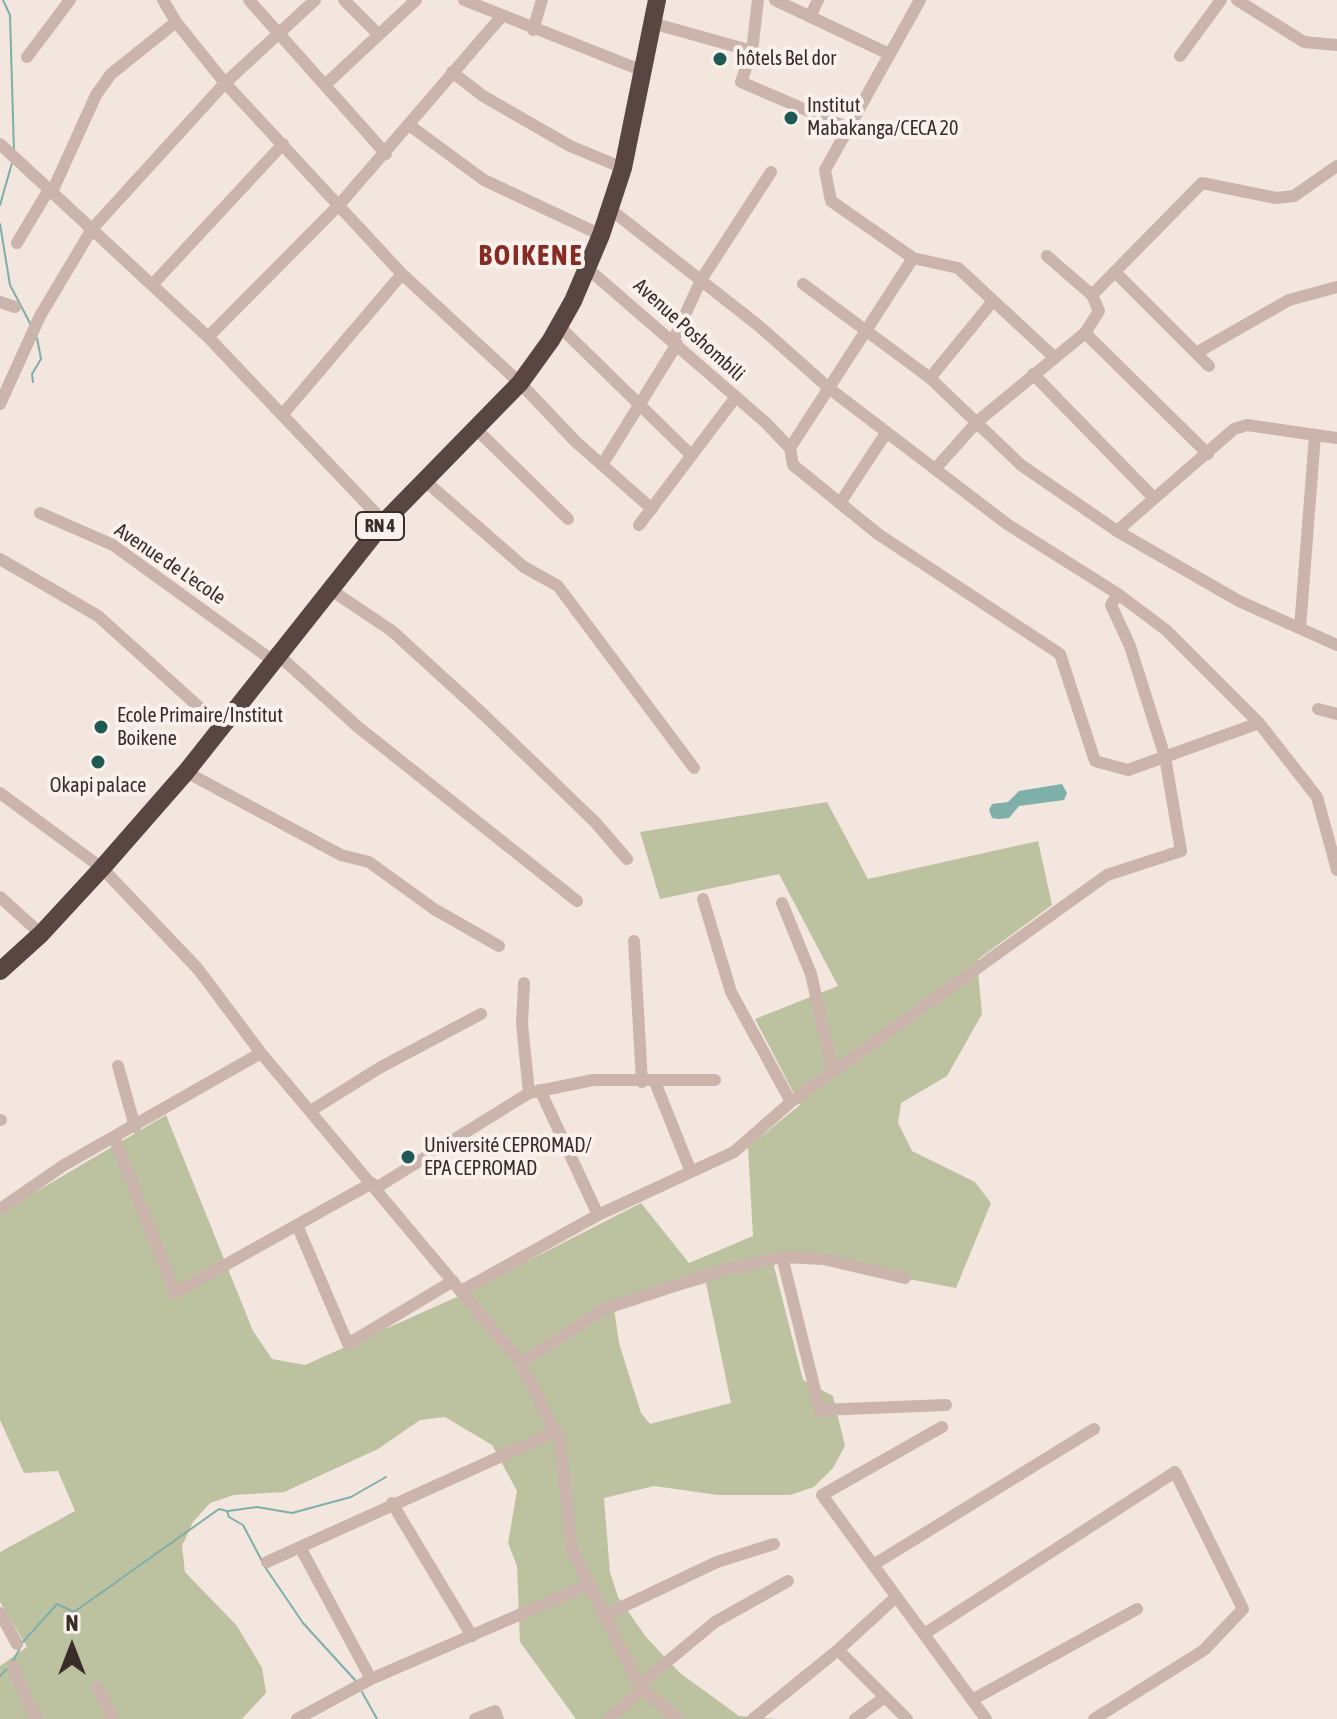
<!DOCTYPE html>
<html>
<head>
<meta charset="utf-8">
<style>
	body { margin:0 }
	#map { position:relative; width:1337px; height:1719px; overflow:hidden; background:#f2e6df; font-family:"Asap Condensed",sans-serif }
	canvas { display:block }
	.north { position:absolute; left:32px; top:1607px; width:80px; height:80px; -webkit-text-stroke:6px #faf1ec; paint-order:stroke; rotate:0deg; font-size:22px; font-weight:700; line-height:32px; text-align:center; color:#392c2a }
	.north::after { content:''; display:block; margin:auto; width:28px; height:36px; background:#392c2a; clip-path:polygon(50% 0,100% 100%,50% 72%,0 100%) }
</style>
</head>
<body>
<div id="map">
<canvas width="1337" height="1719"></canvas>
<div class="north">N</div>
</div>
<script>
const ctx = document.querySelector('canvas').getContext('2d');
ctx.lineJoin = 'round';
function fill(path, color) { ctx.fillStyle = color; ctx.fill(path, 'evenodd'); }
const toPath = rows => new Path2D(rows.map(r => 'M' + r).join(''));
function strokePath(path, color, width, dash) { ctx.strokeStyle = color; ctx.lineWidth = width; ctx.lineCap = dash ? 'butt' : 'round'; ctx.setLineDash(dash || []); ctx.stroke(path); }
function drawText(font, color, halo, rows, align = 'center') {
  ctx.font = font + ' "Asap Condensed",sans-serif'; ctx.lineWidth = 8; ctx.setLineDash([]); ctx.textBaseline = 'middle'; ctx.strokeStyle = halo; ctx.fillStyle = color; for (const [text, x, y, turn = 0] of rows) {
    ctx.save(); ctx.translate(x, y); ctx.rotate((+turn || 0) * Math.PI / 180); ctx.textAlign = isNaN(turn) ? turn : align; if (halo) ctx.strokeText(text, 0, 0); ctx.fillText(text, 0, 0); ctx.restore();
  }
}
const green = toPath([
	[827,802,868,879,1038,841,1052,905,977,960,982,1014,947,1076,901,1103,898,1123,912,1151,975,1182,991,1203,956,1288,824,1263,773,1262,803,1380,833,1396,845,1446,833,1468,814,1487,790,1495,718,1495,654,1486,604,1498,610,1572,618,1597,646,1637,680,1673,739,1716,776,1719,576,1719,520,1642,517,1566,508,1543,517,1491,492,1445,445,1417,420,1420,378,1449,284,1492,234,1495,210,1503,193,1522,182,1546,185,1572,237,1626,262,1668,266,1693,242,1719,0,1719,0,1666,27,1647,0,1602,0,1552,75,1511,58,1471,24,1473,0,1420,0,1213,166,1115,253,1331,272,1359,305,1365,459,1296,641,1203,689,1263,753,1236,748,1147,800,1105,755,1019,838,986,779,874,660,899,640,832],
	[706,1283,731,1403,650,1424,641,1413,619,1343,614,1308]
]);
const water = toPath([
	[1062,784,1067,793,1064,800,1019,806,1009,818,998,819,992,818,989,810,992,804,1008,802,1019,791]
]);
const stream = toPath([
	[3,0,10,15,14,152],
	[0,205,12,163],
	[0,224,10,285,31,325],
	[33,382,32,374,41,359,37,338],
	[228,1511,257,1507,292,1513,351,1497,386,1477],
	[265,1567,303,1623,355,1680],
	[23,1642,57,1604,74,1612,219,1509,227,1511,229,1517,243,1525,262,1561],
	[12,1663,20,1648],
	[0,1676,8,1668],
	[362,1692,377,1719]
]);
const minor = toPath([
	[163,0,176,22,225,83,402,274,520,383,576,442,652,509],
	[249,0,386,154],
	[344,0,379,35],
	[464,0,643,71],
	[758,0,752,51,741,82,848,128],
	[775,0,889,54],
	[920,0,825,170,831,201,913,258,958,268,1054,357],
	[1237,0,1304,42,1337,45],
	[810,17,818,0],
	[652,23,752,51],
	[533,30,542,0],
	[1180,56,1221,0],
	[27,57,70,0],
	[452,72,483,96,570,146,623,168],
	[325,85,416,0],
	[409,125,484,180,601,235],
	[0,144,208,337,384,522],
	[52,192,96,95,111,74,176,22],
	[610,209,759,326,830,389,1007,524,1118,594,1166,630,1259,723,1317,797,1337,870],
	[17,243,49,189],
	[1047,256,1092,295],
	[587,268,765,422,790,448,793,465,878,534,1060,654,1095,761,1128,770,1259,723],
	[1116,273,1209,366],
	[803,284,930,378,1021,465,1117,531,1239,601,1337,645],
	[152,285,283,144],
	[0,302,15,307],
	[559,326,691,455],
	[1085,333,1208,454],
	[208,337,339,205,501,17],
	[673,341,701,280,771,172],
	[1196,353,1289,300,1337,287],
	[1033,374,1153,497],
	[930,378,993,301],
	[0,404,40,316,92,229,225,83,315,0],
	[282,415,402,274],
	[475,428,568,519],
	[790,448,913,258],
	[602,465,677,344],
	[935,469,978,421,1085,333,1099,311,1092,295,1202,183,1276,198,1294,196,1337,166],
	[423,479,524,567,558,586,694,768],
	[840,503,886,433],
	[40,513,113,545,272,660],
	[639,525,735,398],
	[1117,531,1234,429,1247,425,1337,438],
	[0,559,98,616,220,726],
	[328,588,392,631,483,714,595,822,627,859],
	[1300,628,1315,435],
	[276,653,358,727,577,901],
	[1318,709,1337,714],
	[186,772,341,855,369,862,434,909,499,946],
	[0,793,102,868,198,969,261,1053,521,1363,560,1442,572,1550,639,1685,677,1719],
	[0,897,41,934],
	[703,899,731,992,791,1102],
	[782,903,811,974,833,1072],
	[634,941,642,1082],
	[524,983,522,1024,529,1093],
	[118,1066,135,1127],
	[655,1082,691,1172],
	[540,1090,598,1215],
	[312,1110,381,1067,481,1014],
	[0,1120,1,1120],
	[114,1137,175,1293,372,1183],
	[376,1188,529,1093,593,1080,715,1080],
	[0,1209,64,1165,261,1053],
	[297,1225,348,1344,453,1281],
	[782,1257,820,1410,946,1405],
	[461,1291,598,1215,734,1152,791,1102,1107,875,1181,851,1165,757,1130,646,1111,605,1118,594],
	[521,1363,604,1309,717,1272,782,1257,823,1259,905,1278],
	[942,1427,822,1495,986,1719],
	[392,1503,472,1636],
	[300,1547,371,1679],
	[267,1562,557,1431],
	[873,1565,1094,1429],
	[0,1613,17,1644],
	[603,1616,717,1562,774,1544],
	[924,1634,1175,1472,1243,1609,1204,1650,1094,1719],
	[838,1650,907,1719],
	[13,1667,36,1719],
	[639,1685,715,1622,788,1581],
	[97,1687,113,1719],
	[972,1700,1137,1609],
	[297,1719,371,1679,588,1585],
	[475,1719,495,1711,498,1719],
	[609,1719,643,1689],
	[753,1719,838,1650,896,1597],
	[855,1719,885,1697]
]);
const highway = toPath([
	[0,971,41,934,102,868,186,772,384,522,520,383,551,340,573,301,601,235,623,168,657,0]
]);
const markers = [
	[720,59,8,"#205a54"],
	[791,118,8,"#205a54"],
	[101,727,8,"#205a54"],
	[98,762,8,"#205a54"],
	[408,1157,8,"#205a54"]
];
const shields = [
	[380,526,48]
];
const shieldNames = [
	["RN 4",380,526]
];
const poiNames = [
	["hôtels Bel dor",736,59],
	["Institut",807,106],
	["Mabakanga/CECA 20",807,129],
	["Ecole Primaire/Institut",117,716],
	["Boikene",117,739],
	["Okapi palace",98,786,"center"],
	["Université CEPROMAD/",424,1146],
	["EPA CEPROMAD",424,1169]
];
const streetNames = [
	["Avenue Poshombili",689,330,42],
	["Avenue de L'ecole",170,564,34]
];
const districtNames = [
	["BOIKENE",531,256]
];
fill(green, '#bcc29f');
fill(water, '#7eafa9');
strokePath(stream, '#7eafa9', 2);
strokePath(minor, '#cbb4ab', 12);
strokePath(highway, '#594541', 18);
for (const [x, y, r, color] of markers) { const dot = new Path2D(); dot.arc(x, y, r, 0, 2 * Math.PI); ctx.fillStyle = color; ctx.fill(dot); strokePath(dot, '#faf1ec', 3); }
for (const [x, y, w] of shields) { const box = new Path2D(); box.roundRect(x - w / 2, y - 14, w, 28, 6); ctx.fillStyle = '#faf1ec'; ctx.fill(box); strokePath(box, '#392c2a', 2); }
drawText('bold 18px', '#392c2a', null, shieldNames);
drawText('20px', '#392c2a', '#faf1ec', poiNames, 'left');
drawText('20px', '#392c2a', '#faf1ec', streetNames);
ctx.letterSpacing = '2px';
drawText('bold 28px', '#862c24', '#faf1ec', districtNames);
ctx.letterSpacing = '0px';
</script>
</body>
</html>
